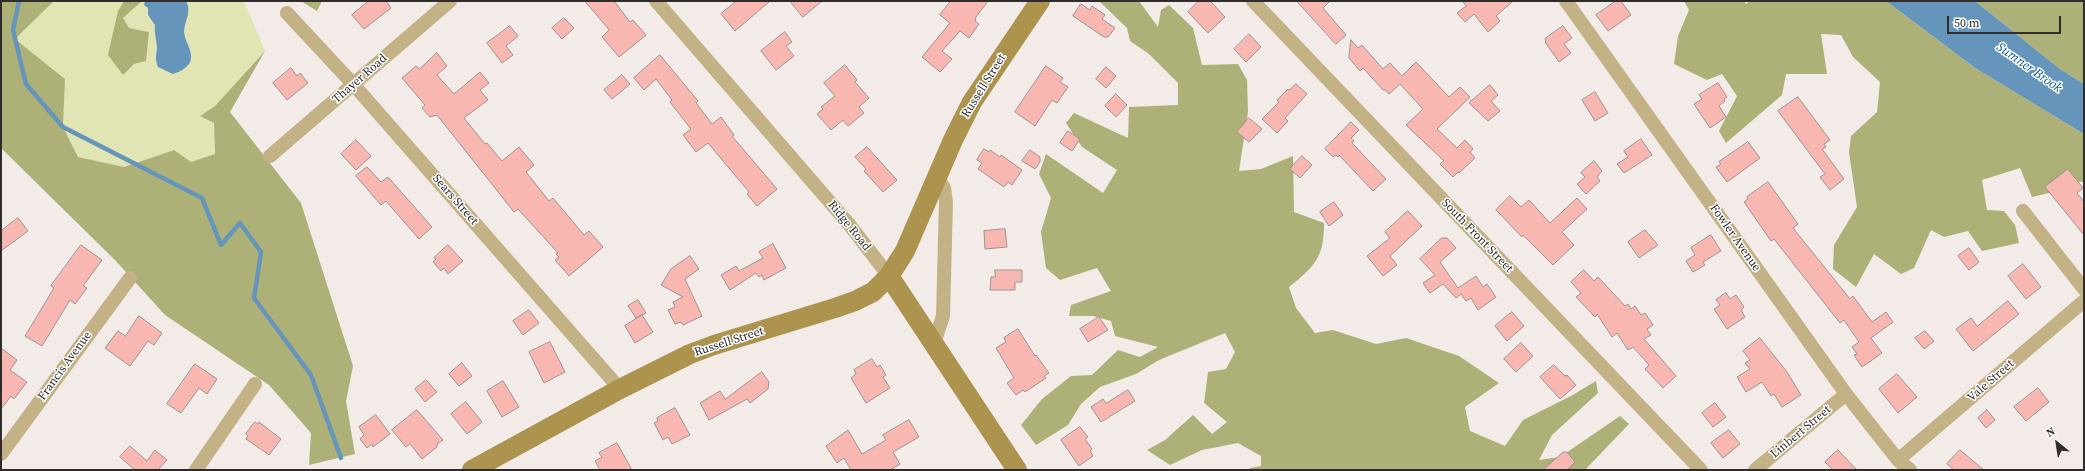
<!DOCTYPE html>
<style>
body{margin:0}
#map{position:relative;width:2085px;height:471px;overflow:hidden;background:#f2ebe8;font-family:"Source Serif 4",serif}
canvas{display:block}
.frame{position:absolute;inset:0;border:2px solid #2f2c2b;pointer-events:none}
.north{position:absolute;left:2037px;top:423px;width:40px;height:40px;-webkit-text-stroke:3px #fff;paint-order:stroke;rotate:330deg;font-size:11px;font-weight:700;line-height:16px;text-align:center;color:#2f2c2b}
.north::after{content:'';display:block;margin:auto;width:14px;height:18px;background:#2f2c2b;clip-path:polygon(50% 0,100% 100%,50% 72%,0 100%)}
.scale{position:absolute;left:1947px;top:16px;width:114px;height:18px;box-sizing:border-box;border:2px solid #2f2c2b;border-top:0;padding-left:5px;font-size:12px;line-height:14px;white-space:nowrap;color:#2f2c2b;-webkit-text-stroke:3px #fff;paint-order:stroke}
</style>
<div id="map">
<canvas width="2085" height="471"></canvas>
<div class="frame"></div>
<div class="north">N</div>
<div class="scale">50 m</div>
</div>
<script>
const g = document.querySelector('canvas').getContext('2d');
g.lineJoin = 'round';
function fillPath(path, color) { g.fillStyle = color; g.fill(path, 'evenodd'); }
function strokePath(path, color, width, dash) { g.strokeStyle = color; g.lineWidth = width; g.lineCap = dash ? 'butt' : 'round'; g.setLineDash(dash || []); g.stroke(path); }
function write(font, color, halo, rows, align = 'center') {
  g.font = font + ' "Source Serif 4",serif'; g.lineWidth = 3; g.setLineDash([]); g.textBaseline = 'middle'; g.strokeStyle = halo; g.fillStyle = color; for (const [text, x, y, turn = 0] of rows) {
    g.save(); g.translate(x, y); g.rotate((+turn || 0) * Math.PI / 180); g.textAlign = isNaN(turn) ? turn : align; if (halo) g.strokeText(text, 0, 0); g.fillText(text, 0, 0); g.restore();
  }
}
fillPath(new Path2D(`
 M54 1H124L118 11 123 74 134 64 146 61 149 32 129 28 123 18 142 1H244L265 51 215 106 201 115 214 123 215 154 191 162 174 150 124 167 78 157 63 127 65 79 15 39Z`), '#e1e4b3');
fillPath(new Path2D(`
 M1 1H54L15 39 65 79 63 127 78 157 124 167 174 150 191 162 215 154 214 123 200 116 215 106 265 51 230 112 301 203 353 366 346 401 355 454 309 465 311 433 269 385 165 315 116 261 3 150 1 147Z
 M124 1H142L123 18 129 28 149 32 146 61 134 64 123 75 108 55 118 11Z
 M301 1H322L317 11Z
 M1099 1H1139L1158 27 1161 10 1169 5 1193 28 1202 65 1238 64 1247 80 1248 112 1239 171 1261 169 1293 156 1294 212 1324 223C1324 258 1315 266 1289 287L1296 308 1315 333 1333 330 1376 344 1406 338 1459 356 1499 383 1465 407 1470 431 1505 446 1523 420 1571 396 1596 381 1598 393 1552 435 1539 460 1560 457 1620 416 1629 424 1585 470H1248L1250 468 1261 466V456L1238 443 1202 450 1170 465 1147 450 1165 440 1193 415 1212 434 1227 422 1204 403 1208 372 1226 369 1235 352 1225 333 1159 360 1136 374 1100 387 1081 404 1068 425 1036 445 1021 425 1042 399 1071 376 1092 375 1118 350 1140 357 1158 347 1115 336 1111 321 1093 316H1069L1071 305 1111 291 1097 268 1060 280 1046 268 1041 232 1051 198 1039 174 1046 154 1103 193 1117 170 1082 147 1066 123 1074 113 1128 138 1129 107 1178 105V83L1149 54 1130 41 1127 28Z
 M1684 1H1744L1746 4 1750 1H1886L1975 68 2084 134V182L2061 181 2053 192 2032 197 2020 168 1982 180 1987 210 2004 211 2015 225 2019 243 1982 251 1968 231 1944 237 1931 230 1914 268 1901 274 1874 254 1856 287 1833 269 1834 245 1857 207 1849 152 1851 136 1877 112 1880 82 1853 57 1841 35 1821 34 1827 74H1786L1782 95 1726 143 1719 131 1737 96 1722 74 1707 80 1674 64 1678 36 1689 10Z
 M1975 1H2084V84L2060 69Z`), '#aeb177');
fillPath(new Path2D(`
 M145 1H186C192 11 185 20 184 31 184 40 192 49 191 58 191 66 180 72 173 74L158 67C155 59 156 56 157 48 157 41 154 34 155 25L148 15V8L144 5Z
 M1886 1H1975L2060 69 2084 84V134L1975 68Z`), '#6595bb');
strokePath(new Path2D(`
 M19 1 13 30 26 84 63 127 202 198 221 245 240 223 261 252 254 298 311 375 341 458`), '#6595bb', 4.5);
const building = new Path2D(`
 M369 1H386L391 8 364 29 352 15Z
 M585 1H614L630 22 633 20 646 35 619 57 602 37 609 30Z
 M737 1H770L735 31 721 14Z
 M790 1H822L803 17Z
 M951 1H988L976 17 975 21 979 24 969 38 960 31 942 51 952 59 940 72 922 57 950 23 940 15Z
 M1199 1H1210L1225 17 1208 33 1188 12Z
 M1297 1H1330L1323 8 1346 35 1336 44Z
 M1462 1H1513L1496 16 1500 21 1488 32 1474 14 1465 22 1457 13 1466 6Z
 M1616 1H1621L1631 15 1608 31 1596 15Z
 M1081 4 1090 10 1092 6 1105 15 1102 19 1115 28 1108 37H1104L1073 16Z
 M564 18 574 28 562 39 552 28Z
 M510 26 518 36 506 46 513 55 502 63 487 43Z
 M1563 26 1572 38 1564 44 1571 53 1559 62 1545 42 1546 41 1545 39Z
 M785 32 792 42 786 46 794 56 776 70 761 51Z
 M1249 34 1261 47 1246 62 1234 49Z
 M1351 40 1358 48 1362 45 1383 69 1390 63 1402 76 1416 62 1449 97 1460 87 1470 97 1437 129 1457 148 1465 140 1473 149 1470 152 1475 158 1459 173 1458 172 1453 177 1440 164 1444 161 1406 125 1423 109 1400 84 1389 94 1386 90H1383L1363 68 1360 71 1349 58Z
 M437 53 447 66 437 75 454 94 480 72 489 83 480 90 488 100 464 118 485 144 487 143 502 161 519 147 534 165 526 172 549 201 553 198 584 235 589 231 603 247 569 276 555 260 559 257 556 254 558 253 518 209 514 212 437 115 430 117 422 108 425 105 402 78 416 66 419 69Z
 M660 55 698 101 696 103 712 124 721 117 734 135 732 136 777 189 757 206 747 194 749 192 708 143 696 152 683 135 691 129 670 102 672 100 656 79 644 90 634 78Z
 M845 65 857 80 855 82 869 98 859 107 864 113 848 126 843 120 831 130 817 114 823 109 821 107 835 96 824 83Z
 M1046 66 1063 78 1060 82 1068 87 1057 103 1052 100 1035 126 1015 112Z
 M1106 67 1116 76 1106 88 1096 79Z
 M291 68 297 76 300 73 308 83 287 100 273 83Z
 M622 75 630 84 612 99 604 90Z
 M1718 83 1727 97 1724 99 1725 101 1719 106 1726 117 1710 128 1694 104 1702 99 1699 95Z
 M1296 84 1307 94 1285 118 1288 121 1277 133 1262 119 1279 102 1277 100 1288 89 1289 90Z
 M1490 85 1498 95 1491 101 1500 111 1488 121 1469 103Z
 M1595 92 1608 113 1595 121 1582 100Z
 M1116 94 1127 105 1116 117 1105 106Z
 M1798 97 1830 140 1824 144 1826 147 1822 149 1844 179 1830 190 1820 177 1825 174 1778 111Z
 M1249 118 1262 129 1249 142 1237 132Z
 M1351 122 1359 130 1351 138 1354 141 1352 143 1386 179 1373 191 1339 155 1338 157 1336 155 1333 157 1325 149Z
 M1068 131 1080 139 1072 151 1060 143Z
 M1641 139 1652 155 1624 173 1617 164 1628 157 1624 151Z
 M356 140 371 156 356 170 341 154Z
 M1748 142 1760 158 1727 182 1716 167 1721 164 1719 162Z
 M867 147 897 180 883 192 864 171 866 169 855 157Z
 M984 149 989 152 990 150 1000 157 1001 155 1022 170 1012 185 1008 182 1004 187 978 169 982 163 977 160Z
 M1030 150 1040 157V162L1035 169 1022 161Z
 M1302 156 1312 165 1300 178 1290 169Z
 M1594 161 1602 171 1597 177 1600 181 1586 194 1577 184 1585 177 1581 173Z
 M367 167 381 182 388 177 432 227 419 239 386 201 381 205 356 176Z
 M2068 169 2083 188 2077 193 2084 202V235L2045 187Z
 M1768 182 1798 224 1793 228 1850 299 1853 296 1872 322 1886 312 1893 322 1871 338 1882 353 1862 367 1854 355 1857 354 1852 347 1859 342 1844 320 1840 323 1774 239 1771 241 1744 202 1748 199 1747 197Z
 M1510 196 1521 207 1529 200 1550 223 1577 198 1587 209 1562 232 1574 245 1553 265 1523 235 1522 237 1496 210Z
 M1334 202 1343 215 1329 226 1320 212Z
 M1408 211 1422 226 1390 256 1397 265 1383 276 1367 256 1390 238 1385 232Z
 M18 218 28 231 1 251V231Z
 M1005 229 1007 247 985 249 984 231Z
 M1645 230 1658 245 1639 258 1628 242Z
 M1711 235 1721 251 1703 262 1705 265 1693 272 1686 261 1695 255 1691 248Z
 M1442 238H1447L1456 248 1440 262 1458 288 1476 276 1483 287 1487 284 1496 297 1478 310 1471 298 1466 301 1461 294 1456 298 1443 284 1430 293 1423 283 1435 275 1420 259Z
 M773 244 786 268 764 280 762 275 759 277 756 273 730 290 721 275 736 266 739 271 763 258 759 252Z
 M81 245 102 260 83 286 87 288 75 304 70 300 42 346 25 336 54 288 51 286Z
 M448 245 463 261 448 274 444 268 441 271 433 262 436 259 434 258Z
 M1969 248 1979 262 1969 270 1958 256Z
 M690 256 699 269 685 279 702 316 683 325 681 322 675 324 668 310 675 307 673 302 683 297 661 285 671 269Z
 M2023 264 2041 287 2026 299 2008 276Z
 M995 270H1022V282H1015V290H990L991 277H995Z
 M1584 270 1594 281 1598 277 1625 306 1628 304 1631 309 1635 306 1641 315 1645 313 1653 325 1647 329 1651 335 1644 339 1676 376 1663 388 1645 369 1649 365 1633 347 1628 350 1617 333 1612 337 1597 314 1595 317 1576 297 1581 293 1571 282Z
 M1726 293 1730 299 1736 295 1744 307 1741 310 1745 317 1727 329 1714 309 1720 305 1716 300Z
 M638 300 646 313 636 318 628 306Z
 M2008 301 2019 314 1973 351 1956 329 1971 318 1977 326Z
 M529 310 539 323 523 335 513 321Z
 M1512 312 1524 326 1507 341 1495 326Z
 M642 315 653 332 635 343 625 326Z
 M139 316 162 333 154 345 148 341 130 366 105 348 118 331 125 336Z
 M1099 317 1108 330 1088 342 1080 329Z
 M1018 329 1035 356 1036 355 1049 373 1044 376 1046 378 1025 392 1023 390 1016 395 1007 383 1014 378 996 348 1006 342 1004 338Z
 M1925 331 1934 341 1924 349 1915 338Z
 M1760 338 1787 372 1801 395 1782 407 1774 394 1771 396 1762 382 1746 392 1737 377 1750 369 1745 363 1750 360 1743 351Z
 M550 342 565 372 544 383 529 352Z
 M1521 343 1533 356 1516 372 1504 359Z
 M1 348 17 360 10 370 27 382 14 399 11 396 1 409Z
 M872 359 877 367 880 365 886 375 883 377 890 388 866 403 851 378 856 374 854 370Z
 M462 363 472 376 459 386 449 374Z
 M195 364 217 379 207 394 199 388 181 413 167 404Z
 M1554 365 1565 376 1567 375 1576 385 1560 399 1540 377Z
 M762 372 769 382 768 389 750 403 747 399 709 420 700 403 720 391 725 399Z
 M1897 374 1917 397 1898 413 1879 389Z
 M426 380 437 392 425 402 415 389Z
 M503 381 519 407 502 417 487 391Z
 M2038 388 2049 402 2026 421 2014 407Z
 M1128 390 1135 401 1101 422 1091 407 1103 399 1106 403Z
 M466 402 482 422 467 434 451 414Z
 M1715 403 1726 417 1713 427 1702 413Z
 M675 408 690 435 672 444 668 437 663 440 654 423 658 421 657 418Z
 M417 410 443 440 437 444V447L422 459 410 444 406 447 392 430Z
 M1987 410 1995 420 1986 428 1978 418Z
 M376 415 390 434 373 447 372 444 367 448 360 439 364 435 359 427Z
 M909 420 919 437 893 452 900 464 890 470H851L844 458 837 463 826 446 848 430 862 454 886 440 883 435Z
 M255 422 258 424 259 422 281 439 269 455 246 439 248 436 246 434Z
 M1080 427 1088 437 1085 439 1092 449 1090 451 1093 456 1079 466 1061 440Z
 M1729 430 1740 444 1723 458 1711 443Z
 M617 443 632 470H600L595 461 602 457 599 453Z
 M130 446 147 461 155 450 167 460 158 470H135L120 457Z
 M1838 450 1857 470H1833L1825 462Z
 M1960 450 1984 470H1954L1947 464Z
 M1567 452 1575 462 1567 470H1543L1562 453Z`);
fillPath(building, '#f9b7b1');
strokePath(building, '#9c9493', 1);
strokePath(new Path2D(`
 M656 1 848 223 889 276
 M1253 1 1701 470
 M1566 1 1846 394 1898 460 1910 470
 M287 13 353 84 620 389
 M270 156 450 1
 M2023 211 2084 289
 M934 343 943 316 946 202 944 188 937 176
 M1 454 130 278
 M1898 460 2084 301
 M196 470 255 384
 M1755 470 1846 394`), '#c2b286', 14);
strokePath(new Path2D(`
 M889 276 1017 470
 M472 470 620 389 690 354 714 345 835 308 855 301 873 292 889 276 905 251 953 140 972 102 1040 1`), '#ac944f', 20);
write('12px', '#2f2c2b', '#fff', [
 ["Thayer Road",360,79,-41],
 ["Russell Street",984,86,-58],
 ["Sears Street",455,200,49],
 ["Ridge Road",849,226,51],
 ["South Front Street",1477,236,46],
 ["Fowler Avenue",1735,238,55],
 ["Russell Street",729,342,-18],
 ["Francis Avenue",65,366,-54],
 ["Vale Street",1991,381,-41],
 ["Linbert Street",1801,432,-40]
]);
write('italic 13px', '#005788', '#fff', [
 ["Sumner Brook",2029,68,35]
]);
</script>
